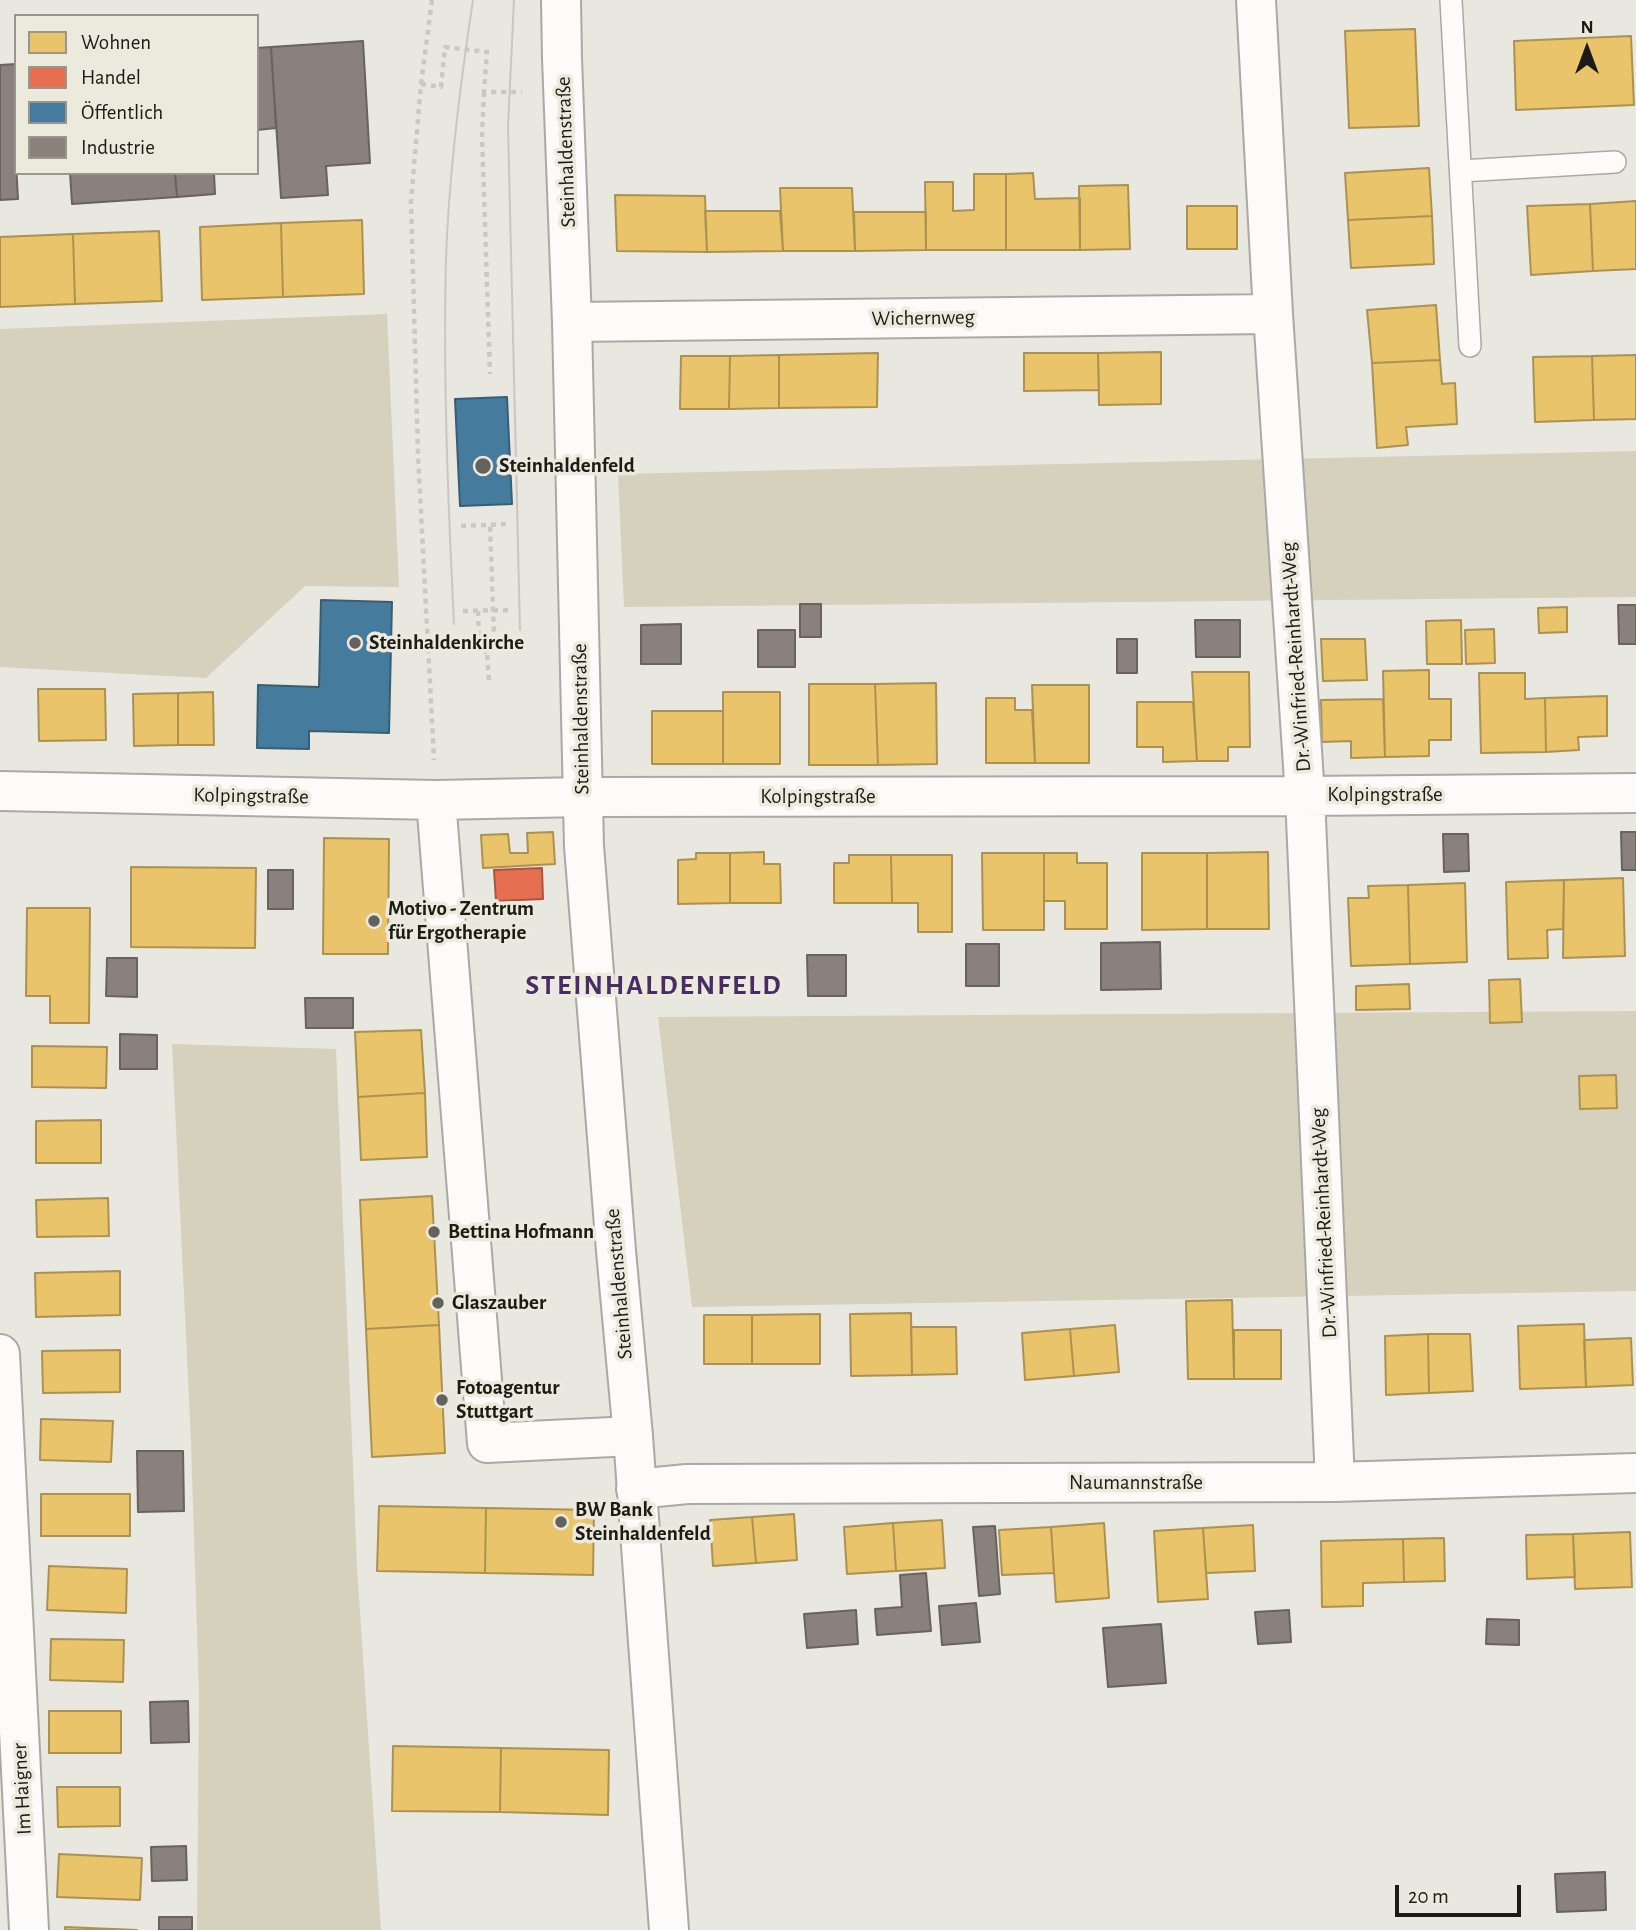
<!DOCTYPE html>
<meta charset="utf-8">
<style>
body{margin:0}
#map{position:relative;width:1636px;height:1930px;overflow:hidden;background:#e8e7e0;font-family:"Alegreya Sans",sans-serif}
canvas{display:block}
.legend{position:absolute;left:14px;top:14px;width:245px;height:161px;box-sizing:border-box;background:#ece9dd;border:2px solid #99978d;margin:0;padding:9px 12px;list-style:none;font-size:21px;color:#1c1b16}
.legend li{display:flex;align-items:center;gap:14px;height:35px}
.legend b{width:35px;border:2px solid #99978d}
.north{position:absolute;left:1552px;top:14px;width:70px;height:70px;-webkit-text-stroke:5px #ece9dd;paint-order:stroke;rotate:0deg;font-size:19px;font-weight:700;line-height:28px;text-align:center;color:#1c1b16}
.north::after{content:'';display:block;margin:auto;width:24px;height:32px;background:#1c1b16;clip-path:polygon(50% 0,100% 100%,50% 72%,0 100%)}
.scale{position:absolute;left:1395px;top:1885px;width:126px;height:32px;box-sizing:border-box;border:4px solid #1c1b16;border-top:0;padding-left:9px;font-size:21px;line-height:24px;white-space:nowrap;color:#1c1b16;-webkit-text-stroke:5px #ece9dd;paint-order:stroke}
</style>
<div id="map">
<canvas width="1636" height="1930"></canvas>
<ul class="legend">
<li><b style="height:19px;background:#e9c46a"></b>Wohnen</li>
<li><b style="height:19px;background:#e76f51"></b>Handel</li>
<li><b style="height:19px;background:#457b9d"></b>Öffentlich</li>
<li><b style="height:19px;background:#8a817c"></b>Industrie</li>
</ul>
<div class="north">N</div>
<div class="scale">20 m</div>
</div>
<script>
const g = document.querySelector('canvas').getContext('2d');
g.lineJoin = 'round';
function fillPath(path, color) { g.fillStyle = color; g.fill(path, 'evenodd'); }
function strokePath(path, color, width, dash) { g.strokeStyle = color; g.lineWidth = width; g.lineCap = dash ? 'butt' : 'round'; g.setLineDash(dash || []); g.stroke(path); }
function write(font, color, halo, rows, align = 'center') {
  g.font = font + ' "Alegreya Sans",sans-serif'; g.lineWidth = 7; g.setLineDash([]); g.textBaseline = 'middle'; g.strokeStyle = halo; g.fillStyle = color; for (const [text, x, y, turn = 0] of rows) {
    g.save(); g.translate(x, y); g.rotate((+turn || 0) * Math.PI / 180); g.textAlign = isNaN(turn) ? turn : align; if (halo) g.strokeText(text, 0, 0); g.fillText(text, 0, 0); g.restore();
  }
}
fillPath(new Path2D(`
 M387 314 399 587 305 586 206 678 0 667V329Z
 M1636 451V597L624 607 618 474Z
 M1636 1011V1291L692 1307 658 1017Z
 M172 1044 336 1049 357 1566 381 1930H197L199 1695 191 1441Z`), '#d6d1bd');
const homes = new Path2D(`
 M1415 29 1419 126 1349 128 1345 31Z
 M1631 36 1634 105 1516 110 1514 41Z
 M1429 168 1432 216 1348 220 1345 173Z
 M1033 173 1035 199 1080 198V250H1006V174Z
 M974 174H1006V250H926L925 182H953V211L974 210Z
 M1128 185 1130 249 1080 250 1079 186Z
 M780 188H852L855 251H783Z
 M615 195 705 196 707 252 617 251Z
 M1636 201V269L1593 271 1590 204Z
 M1590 204 1593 271 1531 275 1527 206Z
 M1187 206H1237V249H1187Z
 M705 211H780L783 251 707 252Z
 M854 212H926V250L855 251Z
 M1432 216 1434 264 1351 268 1348 220Z
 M362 220 364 294 283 297 281 223Z
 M281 223 283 297 202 300 200 227Z
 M159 231 162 301 75 304 73 234Z
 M73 234 75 304 0 307V237Z
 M1436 305 1440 360 1372 363 1367 310Z
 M1161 352V404L1099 405 1098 353Z
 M878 353 877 407 779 408V355Z
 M1024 353H1098L1099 390 1024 391Z
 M779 355V408L729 409 730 356Z
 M1636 355V419L1594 420 1592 356Z
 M681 356H730L729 409H680Z
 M1592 356 1594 420 1535 422 1533 357Z
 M1440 360 1442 384 1455 383 1457 424 1406 427 1408 445 1377 448 1372 363Z
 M1567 607V632L1539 633 1538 608Z
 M1461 620 1462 664H1427L1426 621Z
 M1494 629 1495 663 1466 664 1465 630Z
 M1321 639H1365L1367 680 1323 681Z
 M1429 670V699H1451V740H1429V756L1385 757 1383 671Z
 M1192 672H1249L1250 747H1228V761H1197Z
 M1479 673H1525V699L1545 698 1546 752 1481 753Z
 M936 683 937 764 878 765 875 684Z
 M809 684H875L878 765H809Z
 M1032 685H1089V763H1035Z
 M38 689H105L106 740 39 741Z
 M213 692 214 745H178V693Z
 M723 692H780V764H723Z
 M178 693V745L134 746 133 694Z
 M1607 696V736L1578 737 1579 750 1546 752 1545 698Z
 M986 698H1015V710H1032L1035 763H986Z
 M1383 699 1385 757 1351 758V741L1322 742 1321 700Z
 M1137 702H1193L1197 761 1163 762V747H1137Z
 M652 711H723V764H652Z
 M553 832 555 864 483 868 481 835 508 834 510 853H528L527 833Z
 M324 838 389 839 388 954H323Z
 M764 852V864H780L781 903H730V853Z
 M1268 852 1269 929H1207V853Z
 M696 853H730V903L678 904V860L696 859Z
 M982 853H1044V930H983Z
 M1044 853H1077V863H1107V929H1065V901H1044Z
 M1142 853H1207V929L1142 930Z
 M849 855H891L892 903H834V863H849Z
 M891 855H952V932H918V903H892Z
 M131 867 256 868 255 948 131 947Z
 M1623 878 1625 956 1563 958 1564 880Z
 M1564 880 1563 929 1547 930 1548 958 1508 959 1506 882Z
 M1465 883 1467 962 1410 964 1408 885Z
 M1408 885 1410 964 1351 966 1348 898H1369L1368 886Z
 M27 908H90L89 1023H50V996H26Z
 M1520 979 1522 1022 1490 1023 1489 980Z
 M1409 984 1410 1009 1356 1010V986Z
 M421 1030 425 1093 358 1097 355 1032Z
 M32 1046 107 1047 106 1088 32 1087Z
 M1616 1075 1617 1108 1580 1109 1579 1076Z
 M425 1093 427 1157 361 1160 358 1097Z
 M101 1120V1163H36V1121Z
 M432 1196 439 1325 366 1329 360 1200Z
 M108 1198 109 1236 37 1237 36 1200Z
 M120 1271V1315L36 1317 35 1273Z
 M1232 1300 1234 1379H1188L1186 1301Z
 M911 1313 912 1375 851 1376 850 1314Z
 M820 1314V1364H752V1315Z
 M704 1315H752V1364H704Z
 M1584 1324 1586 1387 1520 1389 1518 1326Z
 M439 1325 445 1453 372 1457 366 1329Z
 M1115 1325 1119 1372 1074 1376 1070 1329Z
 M911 1327H956L957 1374 912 1375Z
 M1070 1329 1074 1376 1025 1380 1022 1333Z
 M1234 1330H1281V1379H1234Z
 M1428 1334 1429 1393 1386 1395 1385 1336Z
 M1428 1334H1470L1473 1391 1429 1393Z
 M1631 1338 1633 1385 1586 1387 1584 1340Z
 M120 1350V1392L43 1393 42 1351Z
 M41 1419 113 1421 111 1462 40 1460Z
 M41 1494H130V1536H41Z
 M379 1506 486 1508 485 1573 377 1571Z
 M486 1508 594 1510 593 1575 485 1573Z
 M794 1514 797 1560 756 1563 752 1517Z
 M752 1517 756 1563 713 1566 710 1520Z
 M942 1520 945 1568 896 1571 893 1523Z
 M893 1523 896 1571 847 1574 844 1527Z
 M1104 1523 1109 1598 1056 1602 1051 1527Z
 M1253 1525 1255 1571 1206 1573 1203 1528Z
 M1051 1527 1054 1573 1002 1575 999 1530Z
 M1203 1528 1208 1599 1158 1602 1154 1531Z
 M1630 1532 1632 1587 1575 1589 1573 1534Z
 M1573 1534 1575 1577 1527 1579 1526 1535Z
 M1444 1538 1445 1581 1404 1582 1403 1539Z
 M1403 1539 1404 1582 1363 1583V1606L1322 1607 1321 1541Z
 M49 1566 127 1569 126 1613 47 1610Z
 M51 1639 124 1640 123 1682 50 1680Z
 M49 1711H121V1753H49Z
 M393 1746 501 1748 500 1812 392 1811Z
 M501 1748 609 1750 608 1815 500 1812Z
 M57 1787H120V1826L58 1827Z
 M59 1854 142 1858 140 1900 57 1897Z
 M65 1927 137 1930H65Z`);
fillPath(homes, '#e9c46a');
strokePath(homes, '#ac9151', 2);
const shops = new Path2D(`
 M542 868 543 899 496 901 494 870Z`);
fillPath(shops, '#e76f51');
strokePath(shops, '#aa563f', 2);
const public = new Path2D(`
 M507 397 512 504 460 506 455 399Z
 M321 600 392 602 389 733 309 731V749L257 748 258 685 319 687Z`);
fillPath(public, '#457b9d');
strokePath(public, '#395e74', 2);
const industry = new Path2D(`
 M363 41 370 163 326 166 328 195 281 198 271 47Z
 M271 47 276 128 257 130V48Z
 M16 64 15 146 18 199 0 200V65Z
 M70 173H175L177 197 72 204Z
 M175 173H214L215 194 177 197Z
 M800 604H821V637H800Z
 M1618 605H1636V644H1619Z
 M1195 620H1240V657H1196Z
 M681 624V664H641V625Z
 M758 630H795V667H758Z
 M1117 639H1137V673H1117Z
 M1621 832H1636V870H1622Z
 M1443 834H1468L1469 871 1444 872Z
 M268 870H293V909H268Z
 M1160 942 1161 989 1101 990V943Z
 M966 944H999V986H966Z
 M807 955H846V996H808Z
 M107 958H137V997L106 996Z
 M305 998H353V1028H306Z
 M120 1034 157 1035V1069H120Z
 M137 1451H183L184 1511 138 1512Z
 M995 1526 1000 1594 979 1596 973 1527Z
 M926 1573 931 1631 877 1635 875 1609 902 1607 900 1575Z
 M976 1603 980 1642 942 1645 939 1606Z
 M856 1610 858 1644 807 1648 804 1614Z
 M1289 1610 1291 1642 1258 1644 1255 1612Z
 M1487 1619 1519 1620V1645L1486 1644Z
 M1161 1624 1166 1683 1108 1687 1103 1628Z
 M188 1701 189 1742 151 1743 150 1702Z
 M186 1846 187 1880 152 1881 151 1847Z
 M1605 1872 1606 1910 1557 1912 1555 1874Z
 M159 1917H192V1930H159Z`);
fillPath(industry, '#8a817c');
strokePath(industry, '#69625d', 2);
const service = new Path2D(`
 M1451 0 1470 346
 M1461 171 1615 162`);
const minor = new Path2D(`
 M1256 0 1273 314 1305 796 1335 1482
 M572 322 1273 314
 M0 791 436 800 583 797 1305 796 1636 793
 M436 800 487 1443 633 1436
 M0 1354 29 1930
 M636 1489 687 1484 1335 1482 1636 1473`);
const tertiary = new Path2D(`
 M561 0 562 58 572 322 584 846 616 1251 633 1436 669 1930`);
strokePath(service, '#aaa9a4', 24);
strokePath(minor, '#aaa9a4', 42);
strokePath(tertiary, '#aaa9a4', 42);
strokePath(new Path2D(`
 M432 0 421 84 411 201 418 455 434 760
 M421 84 441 87 445 47 487 52 484 92H522
 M484 92 482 135 490 374
 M461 526 509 524
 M463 611 512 610
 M478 611 479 643 487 653
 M489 680 487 653 494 638 490 524`), '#c8c8c5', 4.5, [5, 5]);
strokePath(service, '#fcfbfa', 21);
strokePath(minor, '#fcfbfa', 38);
strokePath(tertiary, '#fcfbfa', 38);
strokePath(new Path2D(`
 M514 0 508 126 520 630
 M454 624C448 502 443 380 446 258 449 172 460 85 473 0`), '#c8c7c5', 2);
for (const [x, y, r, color] of [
 [483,466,9,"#63625d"],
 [355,643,7,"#63625d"],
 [374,921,7,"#63625d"],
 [434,1232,7,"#63625d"],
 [438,1303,7,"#63625d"],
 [442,1400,7,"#63625d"],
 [561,1522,7,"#63625d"]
]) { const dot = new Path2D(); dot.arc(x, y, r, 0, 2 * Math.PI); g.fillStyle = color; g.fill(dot); strokePath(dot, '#ece9dd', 2.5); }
write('21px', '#1c1b16', '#ece9dd', [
 ["Steinhaldenstraße",566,152,-92],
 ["Wichernweg",923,318,-1],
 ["Dr.-Winfried-Reinhardt-Weg",1296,657,-94],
 ["Steinhaldenstraße",581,719,-91],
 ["Kolpingstraße",1385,795],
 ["Kolpingstraße",251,796,1],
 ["Kolpingstraße",818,797],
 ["Dr.-Winfried-Reinhardt-Weg",1324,1223,-93],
 ["Steinhaldenstraße",619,1284,-95],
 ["Naumannstraße",1136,1483],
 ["Im Haigner",22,1789,-93]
]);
write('bold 21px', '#1c1b16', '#ece9dd', [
 ["Steinhaldenfeld",499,466],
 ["Steinhaldenkirche",369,643],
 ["Motivo - Zentrum",388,909],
 ["für Ergotherapie",388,933],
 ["Bettina Hofmann",448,1232],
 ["Glaszauber",452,1303],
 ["Fotoagentur",456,1388],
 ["Stuttgart",456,1412],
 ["BW Bank",575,1510],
 ["Steinhaldenfeld",575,1534]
], 'left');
g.letterSpacing = '2px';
write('bold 28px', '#472c66', '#ece9dd', [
 ["STEINHALDENFELD",654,986]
]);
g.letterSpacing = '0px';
</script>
